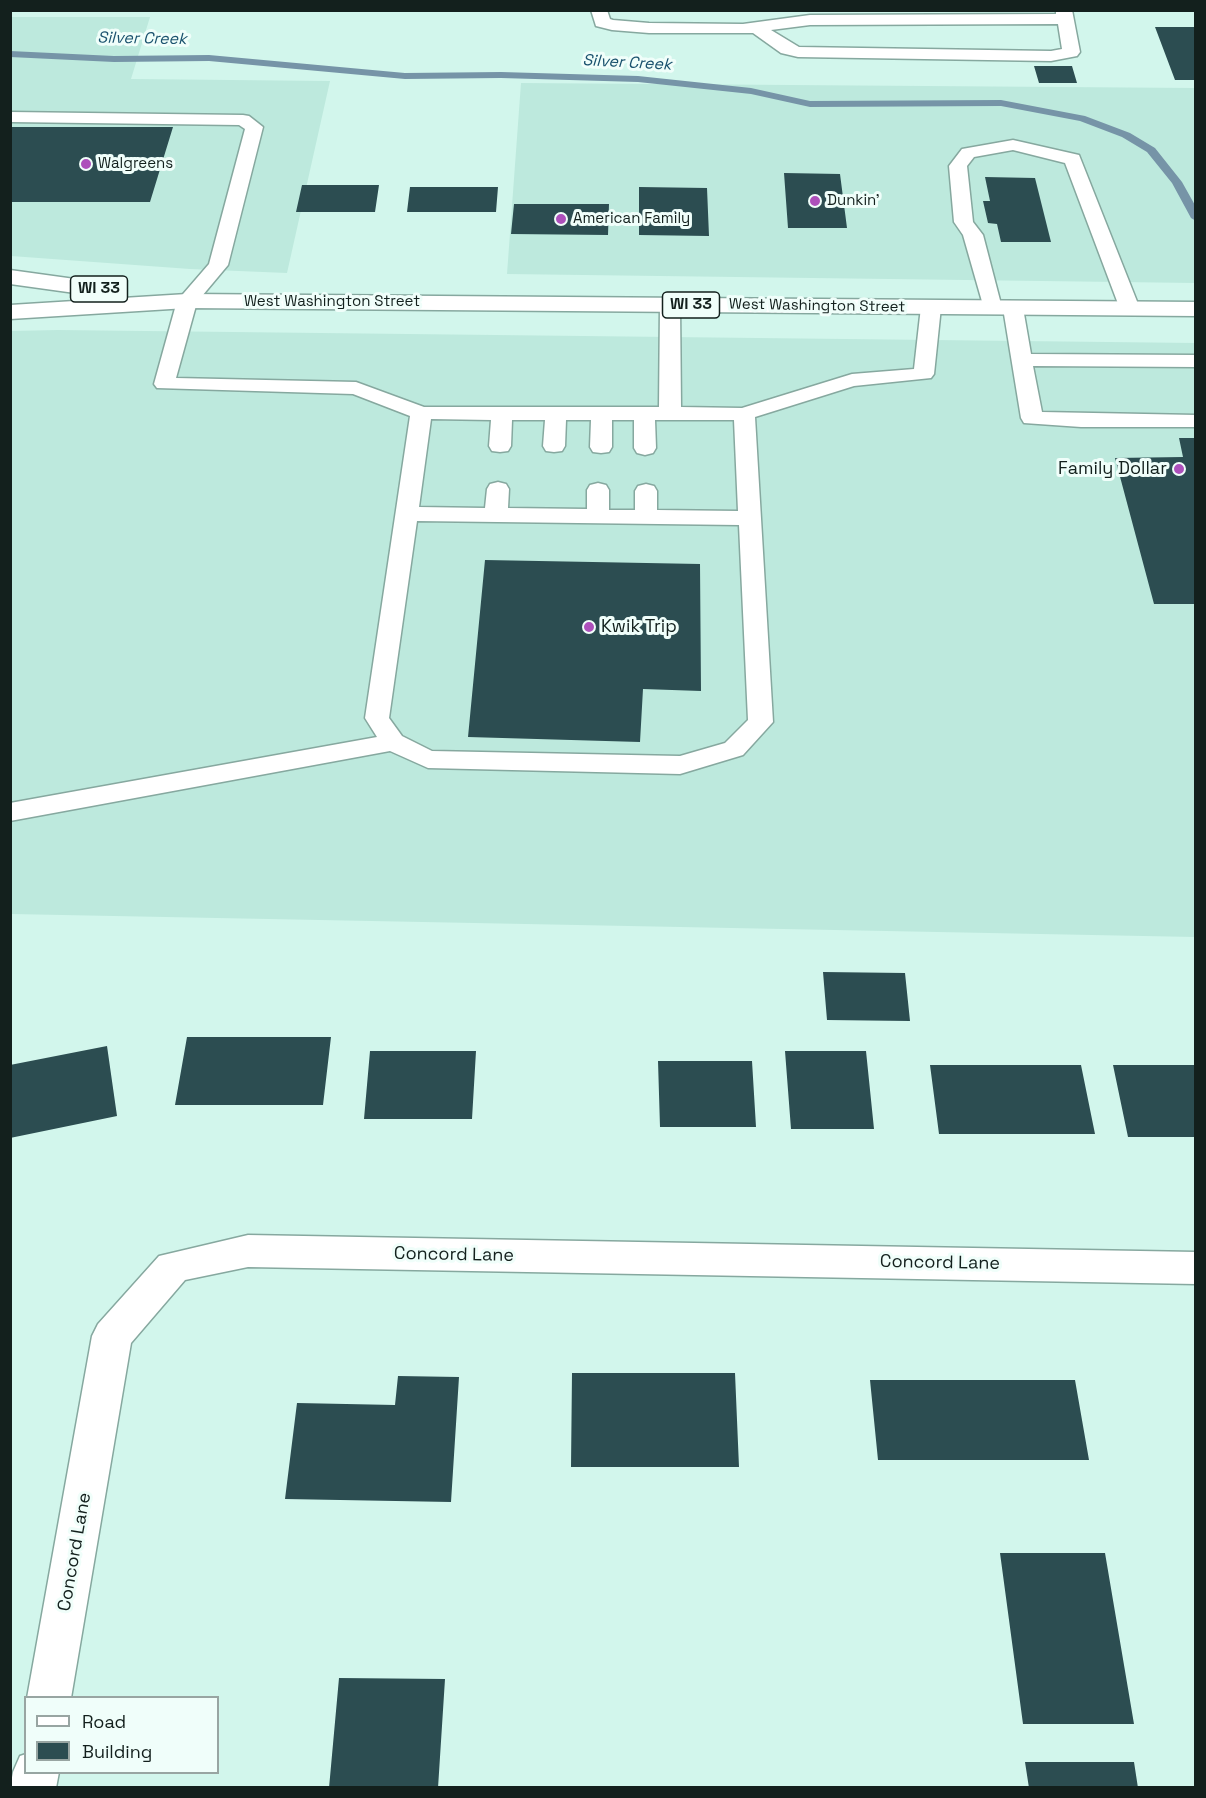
<!DOCTYPE html>
<style>
body{margin:0}
#map{position:relative;width:1206px;height:1798px;overflow:hidden;background:#d2f6ec;font-family:"Space Grotesk",sans-serif}
canvas{display:block}
.frame{position:absolute;inset:0;border:12px solid #13201d;pointer-events:none}
.legend{position:absolute;left:24px;top:1696px;width:195px;height:78px;box-sizing:border-box;background:#f0fefa;border:2px solid #98a5a2;margin:0;padding:8px 10px;list-style:none;font-size:18px;color:#13201d}
.legend li{display:flex;align-items:center;gap:12px;height:30px}
.legend b{width:30px;border:2px solid #98a5a2}
</style>
<div id="map">
<canvas width="1206" height="1798"></canvas>
<div class="frame"></div>
<ul class="legend">
<li><b style="height:8px;background:#fff"></b>Road</li>
<li><b style="height:16px;background:#2c4d51"></b>Building</li>
</ul>
</div>
<script>
const g = document.querySelector('canvas').getContext('2d');
g.lineJoin = 'round';
function fillPath(path, color) { g.fillStyle = color; g.fill(path, 'evenodd'); }
function strokePath(path, color, width, dash) { g.strokeStyle = color; g.lineWidth = width; g.lineCap = dash ? 'butt' : 'round'; g.setLineDash(dash || []); g.stroke(path); }
function write(font, color, halo, rows, align = 'center') {
  g.font = font + ' "Space Grotesk",sans-serif'; g.lineWidth = 6; g.setLineDash([]); g.textBaseline = 'middle'; g.strokeStyle = halo; g.fillStyle = color; for (const [text, x, y, turn = 0] of rows) {
    g.save(); g.translate(x, y); g.rotate((+turn || 0) * Math.PI / 180); g.textAlign = isNaN(turn) ? turn : align; if (halo) g.strokeText(text, 0, 0); g.fillText(text, 0, 0); g.restore();
  }
}
fillPath(new Path2D(`
 M11 17H150L131 79 330 81 287 273 190 269 11 256Z
 M521 83 1195 88V283L507 274Z
 M58 330 1195 343V937L11 914 10 331Z`), '#bde9dd');
fillPath(new Path2D(`
 M10 51 114 56 209 55 405 73 501 72 638 76 751 88 810 101 1001 100 1085 116 1130 133 1155 148 1182 182 1196 207V221L1191 218 1172 183 1147 152 1122 137 1080 121 1001 106 810 107 751 94 638 82 501 78 405 79 209 61 114 62 10 57Z`), '#7694a7');
fillPath(new Path2D(`
 M1155 27H1196V80H1175Z
 M1034 66H1072L1077 83H1039Z
 M10 127H173L150 202H10Z
 M784 173 840 174 847 228H788Z
 M985 177 1035 178 1051 242H1001L997 224 988 223 983 201H990Z
 M302 185H379L375 212H296Z
 M410 187H498L496 212H407Z
 M639 187 707 188 709 236 639 235Z
 M514 204H609L608 235 511 234Z
 M1179 438H1196V604H1154L1115 458 1183 457Z
 M485 560 700 564 701 691 643 689 640 742 468 737Z
 M823 972 905 973 910 1021 827 1020Z
 M187 1037H331L323 1105H175Z
 M107 1046 117 1116 10 1138V1065Z
 M370 1051H476L472 1119H364Z
 M785 1051H866L874 1129H791Z
 M658 1061H752L756 1127H660Z
 M930 1065H1081L1095 1134H939Z
 M1113 1065H1196V1137H1128Z
 M572 1373H735L739 1467H571Z
 M398 1376 459 1377 451 1502 285 1499 297 1403 395 1405Z
 M870 1380H1075L1089 1460H878Z
 M1000 1553H1105L1134 1724H1023Z
 M339 1678 445 1679 438 1788H329Z
 M1025 1762H1134L1138 1788H1029Z`), '#2c4d51');
const lane = new Path2D(`
 M591 10H607L610 19 613 20 649 23 743 24 810 15 1056 14V10H1072L1080 52 1077 56 1051 61 798 57 781 53 753 33H649L612 30 596 26ZM1058 24 1062 49 1051 51 799 47 771 30 810 25Z
 M10 112 243 115 249 116 263 127 228 265 197 302 176 378 356 382 424 407H659L660 305 663 301H677L680 305 681 407 742 408 852 374 914 369 921 307 924 303H938L941 307 934 374 931 378 854 386 755 417 773 722 743 755 680 774 428 768 390 751 10 821V803L377 737 365 718 410 416 353 394 157 388 154 384 177 301 209 264 245 129 239 125 10 122ZM431 419 491 420 489 446 492 451 500 452 508 451 511 446 512 420H545L543 446 546 451 554 452 562 451 565 446 566 420H591L590 447 593 452 601 453 609 452 612 447V420H634V448L637 453 645 455 653 453 656 448 655 420H734L738 511 657 510V491L654 486 646 484 638 486 635 491V510H609V490L606 485 598 483 590 485 587 490V509L508 508 509 489 506 484 498 482 490 484 487 489 485 508 419 507ZM417 521 739 525 748 720 725 743 680 756 432 751 402 736 389 718Z
 M1013 140 1079 155 1140 309 1137 313H1123L1120 309 1065 163 1013 150 974 157 967 166 973 222 983 235 1002 308 999 312H985L963 235 954 222 949 166 962 149Z
 M1013 302 1020 304 1023 308 1031 354 1196 355V367L1033 366 1042 412 1196 415V427H1081L1024 423 1021 418 1003 308 1006 304Z`);
const street = new Path2D(`
 M248 1235 1196 1252V1284L248 1267 185 1280 131 1343 71 1698H27L92 1336 98 1324 159 1256Z
 M26 1754V1772H59L56 1788H10L13 1772 20 1756Z`);
const primary = new Path2D(`
 M10 270 111 284 120 286 123 291 120 296 111 298 10 284Z
 M187 294 1196 302V316L187 308 10 319V305Z`);
strokePath(lane, '#86a89f', 3);
strokePath(street, '#86a89f', 3);
strokePath(primary, '#86a89f', 3);
fillPath(lane, '#fff');
fillPath(street, '#fff');
fillPath(primary, '#fff');
for (const [x, y, r, color] of [
 [86,164,6,"#ad50bb"],
 [815,201,6,"#ad50bb"],
 [561,219,6,"#ad50bb"],
 [1179,469,6,"#ad50bb"],
 [589,627,6,"#ad50bb"]
]) { const dot = new Path2D(); dot.arc(x, y, r, 0, 2 * Math.PI); g.fillStyle = color; g.fill(dot); strokePath(dot, '#f0fefa', 2); }
write('15px', '#13201d', '#f0fefa', [
 ["Walgreens",98,164],
 ["Dunkin'",827,201],
 ["American Family",573,219]
], 'left');
write('15px', '#13201d', '#f0fefa', [
 ["West Washington Street",332,302],
 ["West Washington Street",817,306,1]
]);
write('italic 16px', '#1a526e', '#f0fefa', [
 ["Silver Creek",142,39,1],
 ["Silver Creek",627,63,3]
]);
for (const [x, y, w] of [
 [99,289,57],
 [691,305,57]
]) { const box = new Path2D(); box.roundRect(x - w / 2, y - 13, w, 26, 4.5); g.fillStyle = '#f0fefa'; g.fill(box); strokePath(box, '#13201d', 1.5); }
write('bold 16px', '#13201d', null, [
 ["WI 33",99,289],
 ["WI 33",691,305]
]);
write('18px', '#13201d', '#f0fefa', [
 ["Family Dollar",1167,469],
 ["Kwik Trip",601,627,"left"]
], 'right');
write('18px', '#13201d', '#f0fefa', [
 ["Concord Lane",454,1255,1],
 ["Concord Lane",940,1263,1],
 ["Concord Lane",75,1552,-80]
]);
</script>
